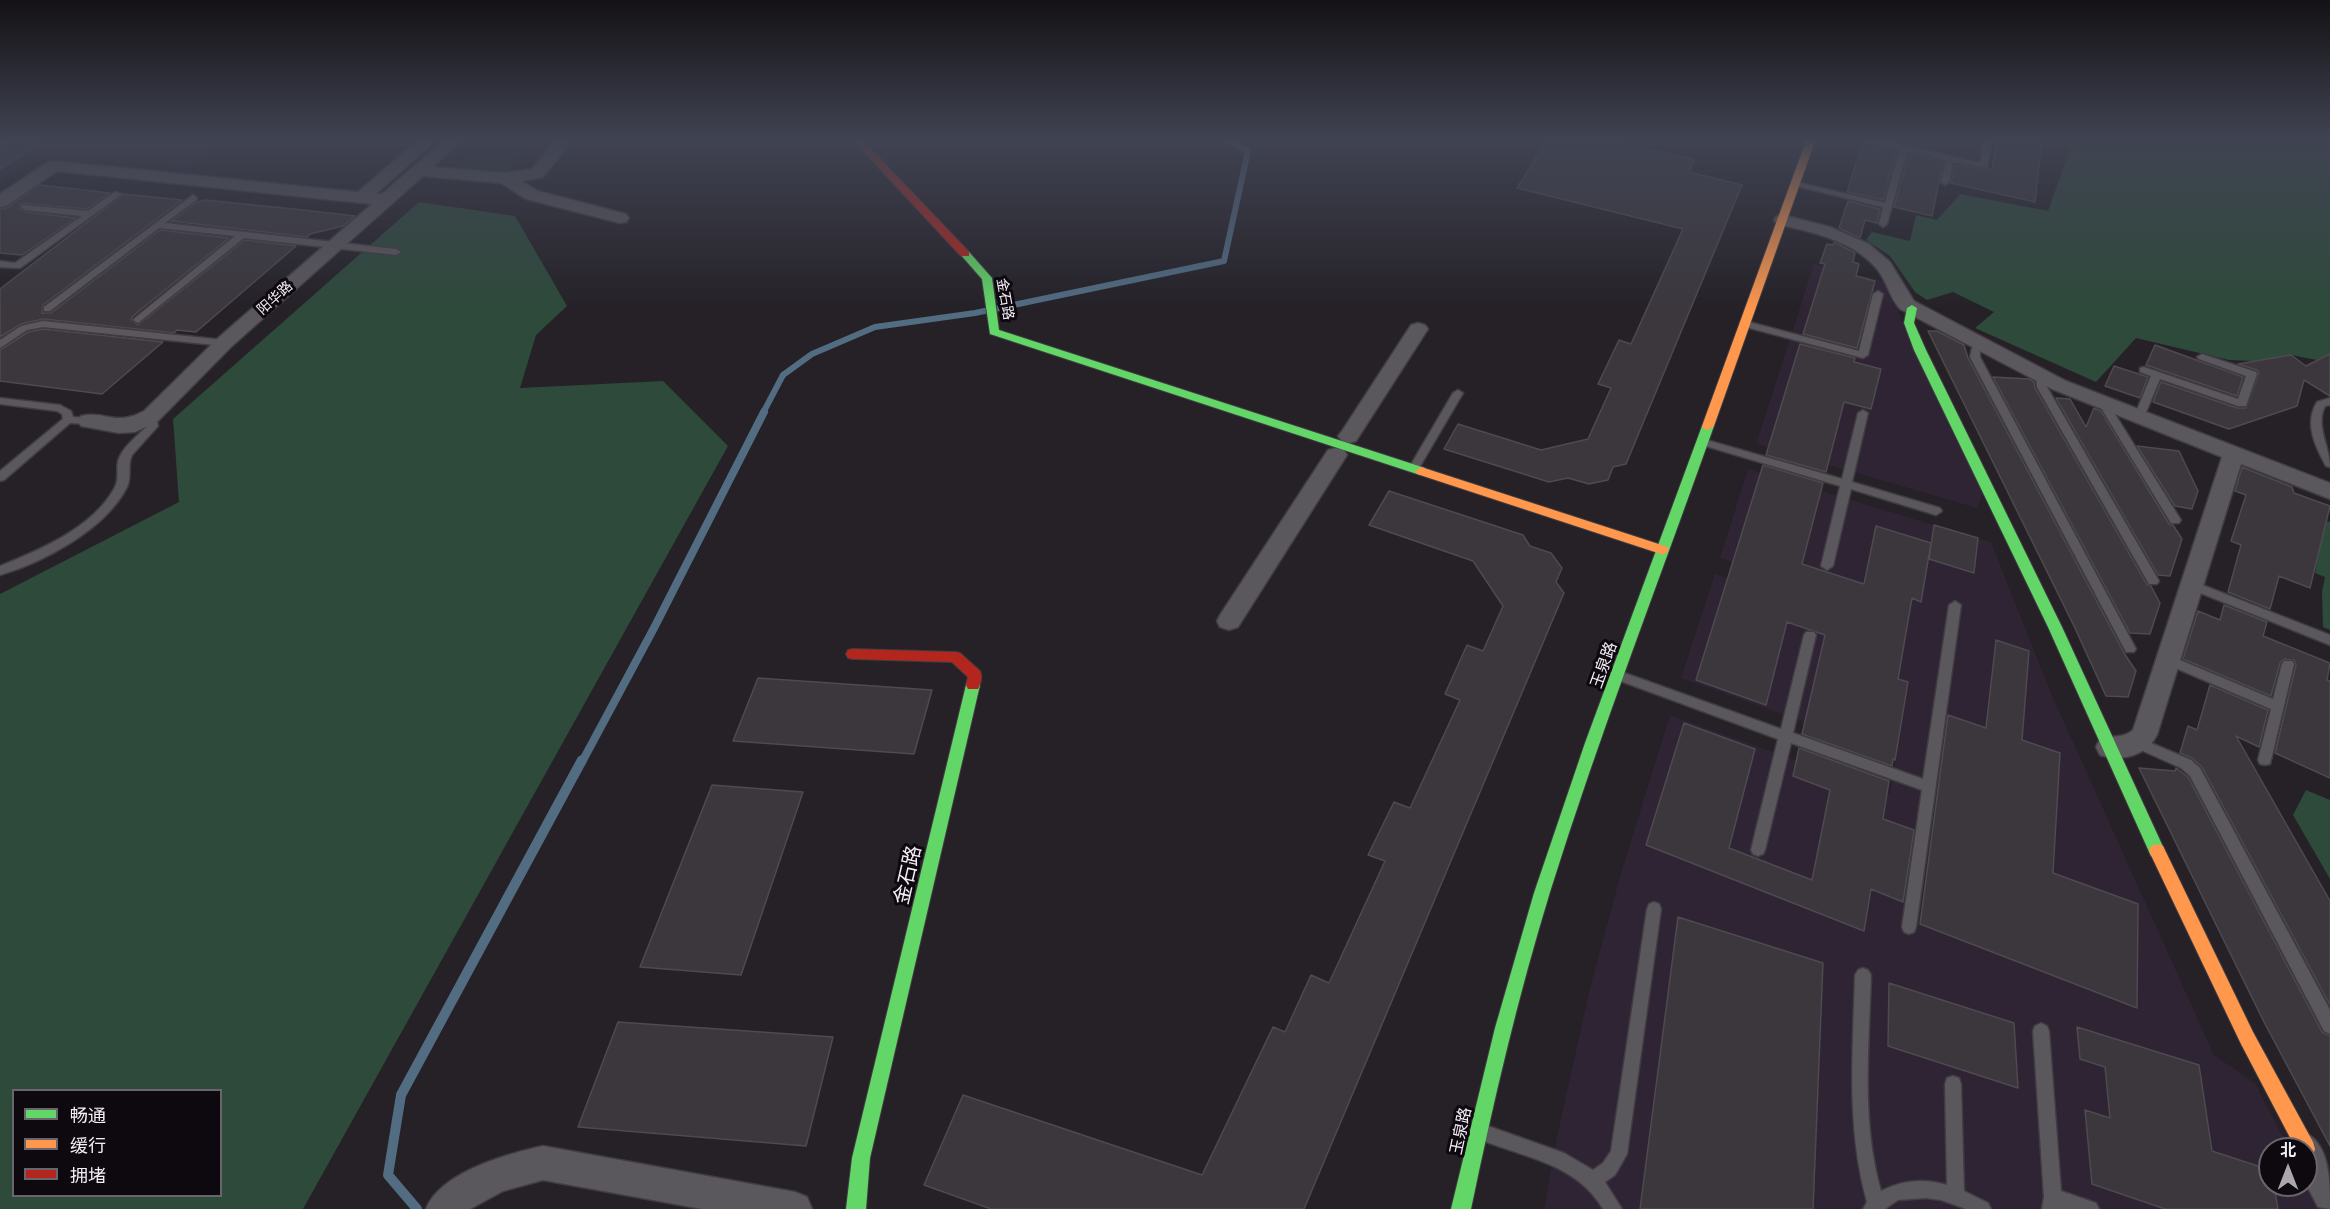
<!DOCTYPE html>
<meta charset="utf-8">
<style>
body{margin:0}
#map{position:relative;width:2330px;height:1209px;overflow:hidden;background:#252127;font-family:"Crimson Pro","Noto Sans SC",serif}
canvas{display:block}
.legend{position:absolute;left:12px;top:1089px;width:210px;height:108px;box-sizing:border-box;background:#0d090f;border:2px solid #69656c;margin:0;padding:8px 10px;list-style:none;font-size:18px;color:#f4eef7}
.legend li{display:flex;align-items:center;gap:12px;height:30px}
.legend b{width:30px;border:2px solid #69656c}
.north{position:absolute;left:2258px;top:1137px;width:60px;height:60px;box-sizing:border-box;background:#0d090f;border:2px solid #69656c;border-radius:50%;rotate:0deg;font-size:16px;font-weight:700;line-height:24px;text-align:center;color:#f4eef7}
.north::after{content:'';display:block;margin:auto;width:21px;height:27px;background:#aca6ae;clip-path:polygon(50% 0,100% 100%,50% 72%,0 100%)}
</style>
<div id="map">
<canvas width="2330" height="1209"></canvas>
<ul class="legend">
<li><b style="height:8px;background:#63d668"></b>畅通</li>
<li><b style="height:8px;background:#ff974d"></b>缓行</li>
<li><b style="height:8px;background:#b3261e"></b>拥堵</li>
</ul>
<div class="north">北</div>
</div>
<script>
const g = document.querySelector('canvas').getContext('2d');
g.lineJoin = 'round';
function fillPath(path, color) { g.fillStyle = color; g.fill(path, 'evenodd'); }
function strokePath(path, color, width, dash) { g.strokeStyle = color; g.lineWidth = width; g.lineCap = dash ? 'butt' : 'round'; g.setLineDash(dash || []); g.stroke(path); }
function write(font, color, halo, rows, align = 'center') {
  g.font = font + ' "Crimson Pro","Noto Sans SC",serif'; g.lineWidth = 6; g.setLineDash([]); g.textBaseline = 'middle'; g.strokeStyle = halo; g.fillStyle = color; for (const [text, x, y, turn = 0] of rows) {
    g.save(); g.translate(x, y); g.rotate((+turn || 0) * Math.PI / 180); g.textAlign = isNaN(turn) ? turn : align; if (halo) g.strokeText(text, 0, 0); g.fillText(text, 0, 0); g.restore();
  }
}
fillPath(new Path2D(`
 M0 141H227L190 169 40 154 0 181Z
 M1814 264 1888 282 1902 321 1983 493 1977 508 1756 444Z
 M1748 469 1991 542 2051 693 2214 1055 2255 1083 2289 1149H2270V1185H2306V1182L2320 1209H1544L1558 1132 1589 992 1621 873 1670 715 1890 794 1895 760 1804 728 1805 722 1681 678 1715 574 1787 598 1791 581 1720 558Z`), '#2e2434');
fillPath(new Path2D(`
 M479 141H533L510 170 495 174 459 171 455 165Z`), '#1f2e26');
fillPath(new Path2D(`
 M2073 141H2330V354L2317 360 2291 355 2254 361 2229 360 2136 338 2096 382 1975 328 1994 312 1953 292 1927 300 1915 292 1890 256 1866 240 1872 232 1910 241 1916 215 1937 220 1960 194 2048 211Z
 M419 202 515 216 567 306 536 335 520 388 663 381 728 446 303 1209H0V594L179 502 173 419ZM14 1090H220V1196H14Z
 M2320 519 2330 522V630L2323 627 2322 592 2325 577 2315 573 2319 552 2315 544Z
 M2306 790 2330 800V879L2293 815Z`), '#2d4a3b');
strokePath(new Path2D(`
 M763 413 783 375 812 354 875 327 975 313 1224 261 1248 151 1228 141`), '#526c82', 6);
strokePath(new Path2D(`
 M582 762 654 628 764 412`), '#526c82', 8);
strokePath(new Path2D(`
 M417 1209 388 1175 401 1095 582 760`), '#526c82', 10);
const building = new Path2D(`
 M0 141H43L0 169Z
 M1547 141H1613L1694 160 1689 172 1742 185 1626 464 1613 467 1608 480 1589 484 1568 478 1549 482 1444 449 1458 424 1541 450 1588 439 1611 388 1598 384 1619 340 1631 344 1683 229 1517 188Z
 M1863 141 1896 152 1883 200 1847 192Z
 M1996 141H2042L2035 202 1951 183 1955 165 1992 170Z
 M1909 154 1943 162 1932 216 1894 207Z
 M40 185 110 193 87 209 21 203 19 208 25 212 76 218 22 255 0 253V209L7 208Z
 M124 194 182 200 43 305 42 313H51L160 230 229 238 133 316 131 320 138 325 245 240 296 246 196 332 177 330 174 333 43 319 21 324 0 337V289Z
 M205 200 294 209 355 216 343 226 310 234 307 237 171 221 197 202Z
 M1848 201 1880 209 1877 223 1865 220 1860 238 1839 228Z
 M1834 242 1855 253 1853 262 1859 264 1856 276 1875 281 1857 348 1803 334 1825 264 1820 263 1827 244 1833 245Z
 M43 329 163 342 102 394 0 381V350L28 332Z
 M1928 331H1937L1964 345 1968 358 2124 653 2136 671 2128 697 2106 696 2074 626Z
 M1800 344 1855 358 1854 362 1881 369 1871 409 1844 402 1826 472 1766 455Z
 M2155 345 2243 377 2237 396 2146 365Z
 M2330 354V396L2304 380 2297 406 2229 429 2153 402 2161 382 2237 408H2246L2259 373 2257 370 2238 364 2291 355 2306 366Z
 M2114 366 2148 377 2140 398 2105 386Z
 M1993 377 2029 379 2034 382 2035 388 2147 585 2151 586 2160 603 2150 634 2130 633Z
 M2056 398 2070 399 2086 427 2094 408 2101 411 2169 524 2173 525 2182 539 2170 576 2158 575Z
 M2137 446 2179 451 2198 491 2192 509 2175 506Z
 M1763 465 1823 483 1802 564 1864 584 1876 526 1931 543 1921 602 1912 598 1898 679 1908 682 1895 760 1893 759 1892 766 1802 734 1825 635 1787 622 1766 705 1696 680Z
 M2242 467 2292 487 2294 493 2330 506 2310 588 2279 576 2270 609 2228 592 2241 545 2231 541 2246 495 2235 491Z
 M1389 491 1523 535 1530 546 1551 553 1562 568 1556 582 1564 593 1304 1209H991L924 1185 963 1095 1202 1175 1273 1027 1285 1032 1311 975 1329 983 1385 861 1368 855 1394 802 1410 808 1460 700 1445 694 1467 645 1483 651 1503 606 1473 561 1369 525Z
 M1934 525 1978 538 1974 573 1929 559Z
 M2224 605 2267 622 2263 636 2330 663 2327 680 2330 681V778L2275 753 2296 665 2294 660 2284 659 2280 663 2271 696 2183 659 2198 611 2220 620Z
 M1996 640 2029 651 2022 740 2060 753 2053 873 2138 904 2137 1008 1920 924 1948 715 1986 728Z
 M758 678 932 690 914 754 733 741Z
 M2210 685 2268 710 2259 747 2236 736 2330 901V1005L2202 767 2192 758 2180 753 2188 726 2197 730Z
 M1684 723 1755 749 1729 848 1812 880 1830 790 1793 776 1799 748 1889 781 1883 819 1914 830 1903 902 1871 889 1864 931 1646 845Z
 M2139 768 2175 771 2176 768 2188 777 2322 1032 2330 1036V1146L2264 1022Z
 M712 785 803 792 741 975 640 967Z
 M1678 917 1823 963 1813 1209H1640Z
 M1889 983 2014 1023 2018 1088 1888 1046Z
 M618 1022 833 1037 806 1146 578 1127Z
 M2077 1027 2199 1065 2212 1151 2270 1170V1185H2274L2278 1209H2165L2092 1184 2085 1110 2110 1118 2105 1067 2080 1059Z`);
fillPath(building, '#3b373d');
strokePath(building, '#4e4a4f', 1.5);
const lane = new Path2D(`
 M1868 141H1885L1980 163 1984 141H1992L1987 168 1953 162 1949 182 1945 185 1941 182 1946 160 1907 151 1887 224 1883 227 1879 224 1883 207 1792 185 1796 182 1885 203 1899 150Z
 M115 192 122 194 20 268 0 267V261L15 263 82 216 25 210 21 207 22 205 88 211Z
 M193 195 197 198 196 200 165 223 396 249 401 252 396 255 244 238 138 323 133 320 135 318 235 236 159 228 50 311H44V307Z
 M1878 291 1883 294 1868 355 1863 358 1742 326 1740 324 1745 321 1859 351 1873 294Z
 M43 321 224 340 229 343 224 346 43 327 27 330 0 348V340L21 326Z
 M1981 342 1986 345 1980 351V357L2136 649 2134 652H2126L1970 357 1972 348Z
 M2202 354 2256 372 2257 374 2246 406H2238L2160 379 2144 417 2139 420 2135 419 2134 417 2151 376 2140 372V368L2144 367 2238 399 2246 376 2199 359 2197 357Z
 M2041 374 2046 377 2047 387 2159 581 2157 584H2149L2037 387 2036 377Z
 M1458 390 1463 393 1419 468 1414 472 1410 471 1409 468 1453 393Z
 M0 398 60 405 71 411 73 417 88 418 93 421 88 424 70 423 4 480 0 481V471L63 419 62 414 57 411 0 404Z
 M2330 398V405L2325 406C2315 426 2330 446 2330 467L2326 466C2315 446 2304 423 2317 402Z
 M2106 401 2111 404 2113 411 2179 517 2181 520 2179 523H2171L2103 411 2101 404Z
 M1863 410 1868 413 1852 482 1940 508 1942 511 1936 515 1851 489 1833 566 1827 570 1821 566 1840 486 1699 444 1698 442 1703 439 1842 479 1858 413Z
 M151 413 156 416 158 426 132 455C127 465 132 477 127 487 106 529 44 562 0 575V566C40 550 92 528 114 489 120 479 116 471 118 461 122 447 138 436 148 425L146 416Z
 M2192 581 2330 635V645L2188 588 2186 585 2188 582Z
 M1955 601 1961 605 1916 927 1914 932 1909 934 1904 932 1902 927 1922 790 1791 743 1765 850 1763 854 1758 856 1753 854 1751 850 1778 739 1615 679 1613 676 1615 673 1619 671 1781 729 1804 635 1806 632H1814L1816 635 1793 733 1923 779 1949 605Z
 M2168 655 2273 699 2282 664 2284 661H2292L2294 664 2270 764 2265 765 2260 764 2258 760 2271 709 2164 663 2162 660 2164 657Z
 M2137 737 2191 760 2200 768 2330 1010V1034L2324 1031 2190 776 2181 768 2132 746 2130 742 2132 738Z
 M1654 902 1659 904 1661 909 1627 1154 1615 1175 1605 1182 1622 1209H1603C1576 1163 1525 1158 1479 1139L1477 1133 1479 1127 1485 1125 1564 1153 1593 1170 1603 1163 1611 1151 1647 909 1649 904Z
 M1863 968 1868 970 1871 975C1869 1047 1861 1121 1881 1191 1902 1180 1924 1178 1947 1185L1945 1084 1947 1078 1953 1076 1959 1078 1961 1084 1964 1191 1988 1203 1991 1209H1966L1941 1200 1926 1198 1898 1200 1885 1209H1863L1867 1202C1846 1127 1853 1052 1855 975L1858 970Z
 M2041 1023 2047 1026 2049 1031 2061 1191 2096 1203 2099 1209H2042L2044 1197 2033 1031 2035 1026Z`);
const street = new Path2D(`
 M417 141H435L376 194H382L443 141H461L433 167 505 173 532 169 555 141H572L543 177 521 181 538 191 626 214 629 218 626 222 620 223 526 199 501 183 423 176 231 347 158 421 135 432 119 433 81 426 78 421 81 416C106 410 115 427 144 411L217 339 372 204 57 171 6 206 0 207V194L48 162 54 161 358 192Z
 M1783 215 1830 227 1869 244 1890 262 1914 301 2066 381 2330 483V499L2241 464 2157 735C2146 756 2121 762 2100 755L2096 747 2100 739C2111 735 2123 739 2133 730L2222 457 2052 389 1900 309C1889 297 1887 281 1877 269 1853 240 1811 232 1777 224L1774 220 1777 216Z
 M1418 323 1425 325 1428 329 1356 441 1349 443 1342 441 1338 436 1342 431 1411 325Z
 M1336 448 1344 450 1347 455 1238 627 1229 630 1220 627 1217 621 1220 615 1328 450Z
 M2306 1133C2330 1146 2330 1181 2330 1209L2318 1207 2306 1184V1149H2290L2294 1138Z
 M543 1146 795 1192 807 1197 812 1209H702L543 1180 503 1191 470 1209H426C441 1172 507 1154 543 1146Z`);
const fast = new Path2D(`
 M965 251 969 252 992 278 999 330 1425 468 1427 471 1421 475 1417 474 990 334 982 279 960 254Z
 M1912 305 1917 308 1914 323 1926 350 2062 627 2165 851 2163 856 2157 858 2151 856 2048 627 1914 350 1904 323 1907 308Z
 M1708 422 1714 426C1659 581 1599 735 1550 892 1518 996 1493 1103 1471 1209H1451L1495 1028 1534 893 1585 743 1702 426Z
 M973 679 978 681 980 685 870 1158 866 1209H846L852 1158 966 685 968 681Z`);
const slow = new Path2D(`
 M1806 141H1815L1714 426 1708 430 1704 429 1702 426Z
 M1421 467 1668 547 1669 550 1663 555 1658 553 1417 474 1415 471Z
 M2157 844 2163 846 2253 1032 2313 1142 2315 1149 2313 1156 2306 1158V1149H2296L2241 1044 2149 851 2151 846Z`);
const jam = new Path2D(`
 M854 141H863L969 252V256H961Z
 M853 649 955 652 960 653 980 671C983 677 981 683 978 689H968L966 685 968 677 952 662 853 659 848 658 846 654 848 650Z`);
strokePath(lane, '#403c42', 3);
strokePath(street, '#403c42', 3);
strokePath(fast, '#403c42', 2);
strokePath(slow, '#403c42', 2);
strokePath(jam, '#403c42', 2);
fillPath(lane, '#5b585d');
fillPath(street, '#5b585d');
fillPath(fast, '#63d668');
fillPath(slow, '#ff974d');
fillPath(jam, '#b3261e');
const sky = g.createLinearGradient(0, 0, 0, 311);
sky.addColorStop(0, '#141215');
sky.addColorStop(0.45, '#404352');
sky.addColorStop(1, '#40435200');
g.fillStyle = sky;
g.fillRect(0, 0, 2330, 311);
write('14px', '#f4eef7', '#0d090f', [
 ["阳华路",275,298,-42],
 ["金石路",1005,299,80]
]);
write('16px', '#f4eef7', '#0d090f', [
 ["玉泉路",1604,665,-70],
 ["玉泉路",1461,1131,-78]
]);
write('20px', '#f4eef7', '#0d090f', [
 ["金石路",908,875,-77]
]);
</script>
